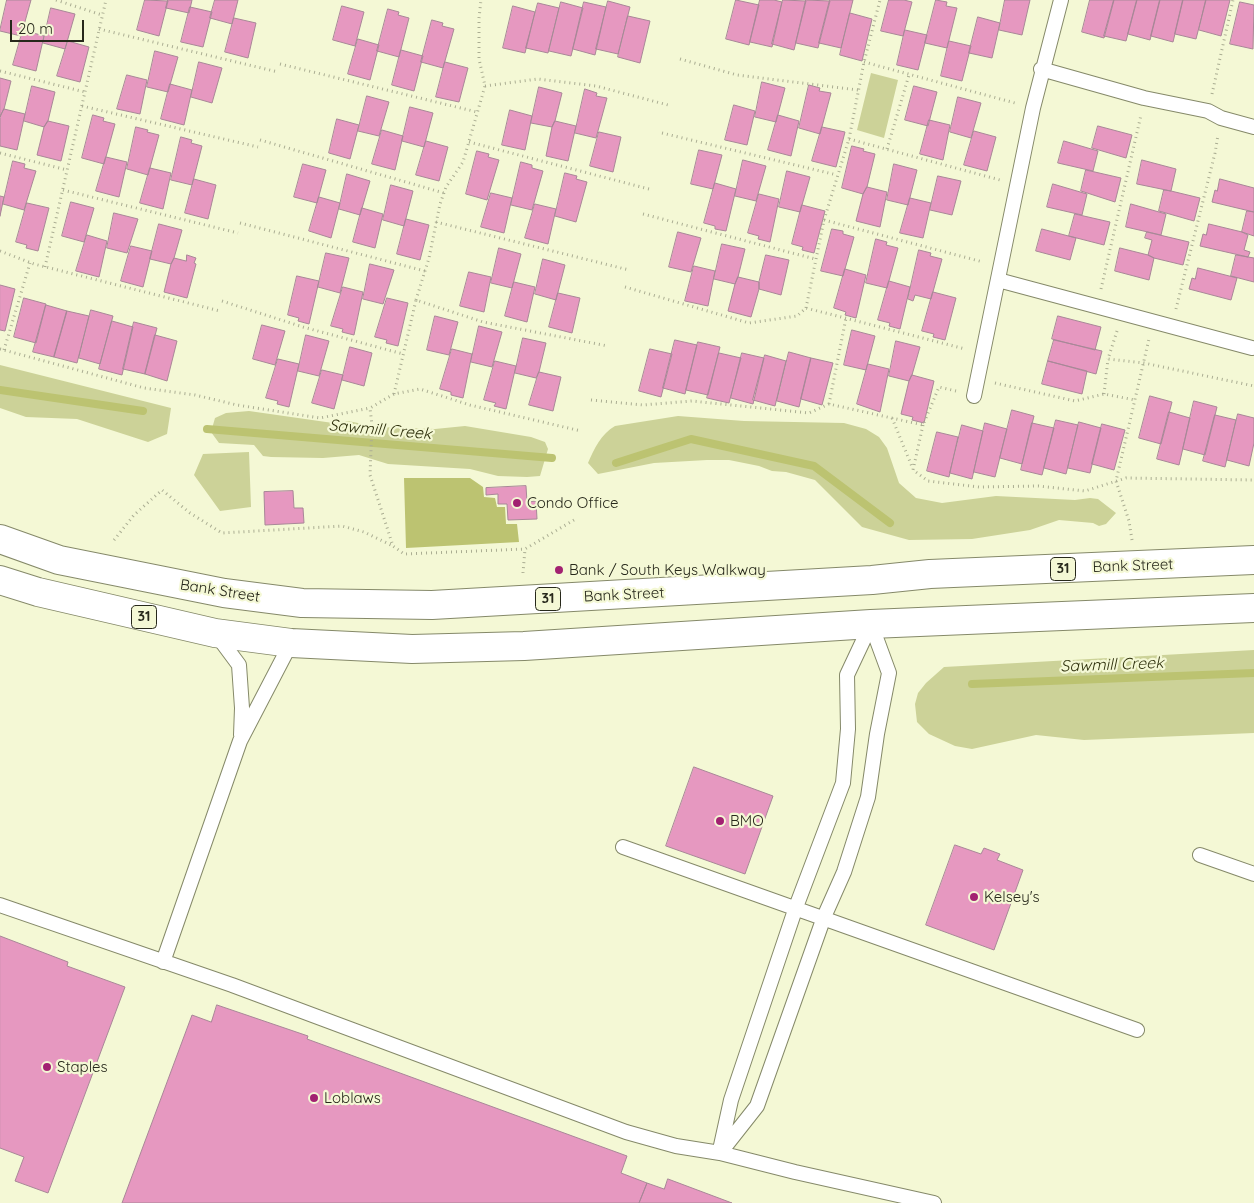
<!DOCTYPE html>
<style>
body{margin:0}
#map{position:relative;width:1254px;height:1203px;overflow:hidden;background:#f4f8d5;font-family:Quicksand,sans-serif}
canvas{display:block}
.scale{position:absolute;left:10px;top:20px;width:74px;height:22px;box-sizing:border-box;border:2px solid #27281b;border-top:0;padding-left:6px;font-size:15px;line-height:18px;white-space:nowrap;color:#27281b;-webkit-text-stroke:4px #f4f8d5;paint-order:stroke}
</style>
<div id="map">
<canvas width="1254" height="1203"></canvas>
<div class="scale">20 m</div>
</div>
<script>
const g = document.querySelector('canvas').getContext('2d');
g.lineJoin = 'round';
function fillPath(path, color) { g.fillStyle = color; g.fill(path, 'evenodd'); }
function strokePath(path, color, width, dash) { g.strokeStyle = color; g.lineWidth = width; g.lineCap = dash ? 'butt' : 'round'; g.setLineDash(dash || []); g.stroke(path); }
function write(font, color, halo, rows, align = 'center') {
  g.font = font + ' Quicksand,sans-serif'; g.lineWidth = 4.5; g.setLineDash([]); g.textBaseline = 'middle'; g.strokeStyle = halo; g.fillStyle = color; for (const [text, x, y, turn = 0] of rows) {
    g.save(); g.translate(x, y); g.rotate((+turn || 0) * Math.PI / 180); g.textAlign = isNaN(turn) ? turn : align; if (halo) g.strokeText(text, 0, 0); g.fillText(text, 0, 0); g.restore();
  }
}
fillPath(new Path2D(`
 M871 73 898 80 884 138 857 130Z
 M0 365 171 408 167 434 148 442 77 419 26 417 0 408Z
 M249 411 333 423 348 421 378 427 435 429 465 426 531 437 545 442 548 449 540 476 527 477 498 476 470 469 388 464 359 455 323 458 271 457 263 456 254 445 219 443 211 432 215 418 226 413Z
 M678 416 744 421 844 423 866 429 879 437 887 448 899 483 916 498 942 503 996 496 1075 500 1090 498 1098 499 1116 513 1106 524 1099 526 1093 523 1059 520 1030 530 972 539 909 540 862 527 815 480 786 472 772 471 759 466 729 460H707L654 463 598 474 588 463C594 449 601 434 615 426Z
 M249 452 251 507 220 511 194 475 203 454Z
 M1254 650V733L1084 740 1036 735 972 749 955 746 929 734 917 722 915 704 918 693 926 683 944 667Z`), '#ccd298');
fillPath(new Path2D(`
 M404 478H470L483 487 484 497 495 498 497 507H505L506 524H517L519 542 406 548Z`), '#bcc371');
strokePath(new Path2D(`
 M0 390 143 411
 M207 429 552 458
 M616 463 691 439 814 466 890 523
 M972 684 1254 673`), '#bcc371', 8);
const building = new Path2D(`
 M7 0H31L21 36 0 31Z
 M145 0 168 1 159 36 137 30Z
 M168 0H192L189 13 166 8Z
 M215 0H238L232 24 210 18Z
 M736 0 759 5 749 45 726 39Z
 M760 0H774L782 2 772 47 750 42Z
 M783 0 806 1 794 50 772 44Z
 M806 0 830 1 818 48 796 43Z
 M830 0H853L841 48 819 43Z
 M889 0H904L912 2 903 36 881 31Z
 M936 0 947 2 946 6 957 8 947 48 925 43Z
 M1005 0H1030L1022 35 999 30Z
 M1090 0H1114L1104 38 1082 32Z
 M1114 0H1137L1126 41 1104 36Z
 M1137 0H1160L1150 40 1128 34Z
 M1160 0H1183L1173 42 1151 36Z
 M1183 0H1206L1196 39 1175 34Z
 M1206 0H1230L1221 36 1199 30Z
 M608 1 630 7 618 54 596 49Z
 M561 2 583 8 571 56 549 51Z
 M584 2 606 7 595 55 573 49Z
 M1240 2 1254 5 1253 49 1230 44Z
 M538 3 559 8 548 53 526 48Z
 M342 6 364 12 355 46 333 40Z
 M513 6 535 12 525 53 503 48Z
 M190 7 212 12 203 47 181 42Z
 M51 8 75 14 65 49 43 43Z
 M388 9 399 12 398 15 409 18 399 57 377 51Z
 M850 13 872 19 862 61 840 55Z
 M628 16 650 21 640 63 618 57Z
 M978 17 1000 23 992 58 969 53Z
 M234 18 256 23 248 58 225 52Z
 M432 20 443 23 442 26 454 29 443 68 421 62Z
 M23 30 44 36 36 71 13 65Z
 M905 30 927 35 918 70 897 65Z
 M358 39 379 45 370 80 348 74Z
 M68 41 89 47 80 82 57 76Z
 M949 41 971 46 962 81 941 76Z
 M401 50 423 56 414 91 392 85Z
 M155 51 178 57 168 92 147 87Z
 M199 62 222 68 212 103 191 97Z
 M445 62 468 68 459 102 436 97Z
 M127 75 147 80 140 114 117 109Z
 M0 78 11 81 4 109 0 116Z
 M762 82 785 88 776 122 755 117Z
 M170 84 192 90 184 125 161 119Z
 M809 85 820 88 819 91 831 93 820 134 799 128Z
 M32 86 55 92 48 121 44 127 24 121Z
 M914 86 937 92 928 126 905 120Z
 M539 87 562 93 555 121 552 127 531 123Z
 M585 89 597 93 596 96 607 98 596 138 575 133Z
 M367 96 389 102 379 136 358 131Z
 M958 97 981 103 971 138 950 132Z
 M734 105 755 111 747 145 725 140Z
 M410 107 433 113 424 147 402 141Z
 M4 109 25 114 17 150 0 146V118Z
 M510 110 532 116 525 150 502 145Z
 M93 115 104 118 103 121 115 124 104 164 82 158Z
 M778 115 799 121 791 156 768 150Z
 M337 119 359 125 350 159 329 153Z
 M929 120 950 125 943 160 920 154Z
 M48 121 69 126 61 161 37 155 44 127Z
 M555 121 576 126 568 161 546 156 552 127Z
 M1098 126 1132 135 1126 158 1092 148Z
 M136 127 148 130 147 132 159 135 148 175 127 169Z
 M822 127 845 132 836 167 812 161Z
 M382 130 403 136 395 170 372 164Z
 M974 131 996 137 987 171 964 165Z
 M599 132 621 137 613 172 590 166Z
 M181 137 192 140 191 143 202 146 192 185 171 180Z
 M426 141 448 147 439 181 416 175Z
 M1064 141 1098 151 1093 171 1058 163Z
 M852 146 864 149 863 151 875 154 867 187 863 194 842 188Z
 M699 150 722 155 713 189 691 184Z
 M477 151 489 154 488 157 499 160 487 200 466 194Z
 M106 157 127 162 119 197 96 191Z
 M743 160 766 166 756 201 735 196Z
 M1142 160 1176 169 1171 191 1137 184Z
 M13 161 25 164 24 168 36 171 24 210 3 204Z
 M521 162 532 165V168L543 171 532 210 511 205Z
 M303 164 326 170 317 203 294 197Z
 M894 164 917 170 908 205 887 200Z
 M150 168 171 173 163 209 140 203Z
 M1086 170 1121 178 1115 202 1081 191Z
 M787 171 810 177 800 212 779 207Z
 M565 173 577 176 576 179 587 182 576 222 555 216Z
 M347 174 370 181 360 215 339 209Z
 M938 176 961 181 952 215 930 210Z
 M194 179 216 185 208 219 185 213Z
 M1220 179 1254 188V212L1212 202 1215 190 1217 191Z
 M715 183 736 189 726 231 715 229V226L704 223Z
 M1053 184 1087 194 1082 215 1047 207Z
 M391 185 413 191 404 226 383 220Z
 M867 187 887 192 880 227 856 221 863 194Z
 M1164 190 1171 191 1200 198 1194 221 1159 211Z
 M491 193 512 198 504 233 481 227Z
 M759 194 779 199 770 242 758 239 759 236 748 233Z
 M0 196 4 197 0 216Z
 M319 197 340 203 331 238 309 231Z
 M910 198 931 203 923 238 900 233Z
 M71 202 94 208 84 242 62 236Z
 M27 203 49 208 38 251 26 248 27 245 16 242Z
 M535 204 556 209 548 244 525 238Z
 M1131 204 1166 214 1161 235 1126 227Z
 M802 205 825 211 814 253 802 250 803 247 792 244Z
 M362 208 383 214 375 248 353 242Z
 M1247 211 1254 212V236L1242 232Z
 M114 213 138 219 127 253 107 248Z
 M1075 214 1110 222 1104 245 1069 236Z
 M406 219 429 225 420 260 397 254Z
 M159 224 182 230 174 258 171 264 150 259Z
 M1209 224 1242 232 1248 235 1244 250 1250 252 1248 257 1200 246 1203 234 1206 235Z
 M832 229 843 231V234L854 237 843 276 821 271Z
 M1042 229 1076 238 1070 260 1036 251Z
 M678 232 701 238 691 272 669 267Z
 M1147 232 1189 242 1183 265 1154 258 1148 255 1152 240 1145 238Z
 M87 235 107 241 99 277 76 271Z
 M876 239 887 242 886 245 898 248 887 288 866 283Z
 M722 244 745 249 738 277 735 284 714 279Z
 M131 246 152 251 143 287 121 281Z
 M499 248 521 254 512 288 491 283Z
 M1120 248 1148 255 1154 258 1149 280 1115 271Z
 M919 250 931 253 930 256 942 259 931 299 915 295 913 301 908 299Z
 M326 253 349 258 340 293 318 287Z
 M187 255 196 258 194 263 196 264 187 298 164 292 171 264 174 258 186 261Z
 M766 255 789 260 781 295 759 289V282Z
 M1236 255 1254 258V282L1231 276Z
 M543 259 565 265 556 300 535 294Z
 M370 264 394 270 383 304 363 299Z
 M694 266 715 271 708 306 685 301Z
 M1198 268 1237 278 1231 300 1189 289 1192 278 1195 279Z
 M845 269 866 275 856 318 845 315 846 312 834 308Z
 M469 272 491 277 484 312 460 306Z
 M297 276 319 281 309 324 298 321 299 318 288 315Z
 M738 277 759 282V289L751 317 728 311 735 284Z
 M889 281 910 287 900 329 889 326 890 323 878 320Z
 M514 282 535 287 527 322 505 316Z
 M0 285 15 289 5 331 0 330Z
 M343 287 363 292 354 335 342 332 343 329 331 326Z
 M933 292 956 298 945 340 933 337 934 334 922 331Z
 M558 293 580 298 572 333 549 327Z
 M24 298 46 304 36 343 14 337Z
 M387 298 408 303 398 346 386 343 387 340 375 337Z
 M46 305 67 311 54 357 33 352Z
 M91 310 113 316 100 364 79 358Z
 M67 311 89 316 77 363 54 357Z
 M435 316 458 322 449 355 427 350Z
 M1058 316 1101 327 1095 350 1052 339Z
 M112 321 133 327 122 375 99 369Z
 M134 322 157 328 145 374 123 369Z
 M262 325 285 331 275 365 253 359Z
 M479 326 502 332 492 367 471 362Z
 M852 330 875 336 866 370 844 365Z
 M155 335 177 341 167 381 145 374Z
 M306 335 329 341 319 376 298 371Z
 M523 338 546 343 539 372 536 378 515 373Z
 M675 340 697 345 685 394 663 388Z
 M1054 340 1102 351 1096 374 1048 361Z
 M896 341 920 347 912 375 909 381 889 376Z
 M698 342 720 347 708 395 686 390Z
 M350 347 372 353 364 386 342 380Z
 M452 349 472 354 463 398 451 395V392L440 389Z
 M650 349 672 354 661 397 639 391Z
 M789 352 811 358 799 407 777 401Z
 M719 353 741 358 729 403 707 398Z
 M742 353 764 358 753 404 731 398Z
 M765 355 786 361 775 406 753 400Z
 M811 358 833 363 822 405 801 399Z
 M278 359 299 364 289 407 277 404 278 401 266 398Z
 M495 361 516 366 506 409 494 406 496 403 484 400Z
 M1048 361 1087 371 1082 394 1042 384Z
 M868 364 889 369 880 412 857 404Z
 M322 370 343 375 334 409 312 403Z
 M539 372 561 377 553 411 529 405Z
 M912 375 934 381 924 423 912 420 913 417 901 414 909 381Z
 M1150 396 1172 402 1161 444 1139 438Z
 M1194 401 1217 407 1205 455 1183 449Z
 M1012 410 1034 416 1022 464 1000 458Z
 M1169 412 1190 418 1179 465 1157 459Z
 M1238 414 1254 418V443L1249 466 1227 460Z
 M1215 415 1236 420 1225 467 1203 461Z
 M1056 420 1078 425 1066 474 1044 468Z
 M1079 422 1101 428 1090 473 1068 468Z
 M985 423 1007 429 995 477 974 472Z
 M1032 423 1054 428 1042 475 1021 470Z
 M1102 424 1125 430 1114 470 1092 464Z
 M962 425 983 431 972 479 950 473Z
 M937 432 958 437 949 477 927 471Z
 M526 486 527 502 536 501 537 519 508 520 507 504H498V494L486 495V488Z
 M293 491 294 508H303L304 523 265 525 264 492Z
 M694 767 773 796 745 874 666 846Z
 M955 845 981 854 984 848 1000 854 997 860 1023 870 994 950 926 925Z
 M0 936 68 962 67 966 125 987 48 1193 15 1181 24 1157 0 1148Z
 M217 1005 308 1036 307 1039 627 1156 621 1173 647 1183 639 1203H122L192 1015 211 1022Z
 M668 1179 732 1203H639L647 1183 664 1189Z`);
fillPath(building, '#e698c0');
strokePath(building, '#a88797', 1);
const service = new Path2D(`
 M1041 69 1144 98 1208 111 1221 118 1254 127
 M998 280 1252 348
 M974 396 1033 108 1061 0
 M216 634 239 665 242 708 241 735
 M623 847 1137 1030
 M1200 855 1254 874
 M0 905 232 985 626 1132 676 1146 720 1153 795 1172 934 1203
 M163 962 240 741 291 643
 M720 1150 731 1100 796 907 843 783 848 729 847 675 871 624
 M720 1153 757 1106 824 917 844 872 868 797 877 734 889 673 871 624`);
const primary = new Path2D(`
 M0 539 59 560 224 593 302 603 432 605 872 580 930 574 1254 560
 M0 580 38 592 215 633 291 643 412 649 524 646 871 624 1254 608`);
strokePath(service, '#858969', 16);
strokePath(primary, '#858969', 30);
strokePath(new Path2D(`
 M56 0 102 15
 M99 29 278 72
 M680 59 737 75 858 90
 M864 62 1015 103
 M280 64 477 112
 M0 71 85 92
 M485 86 538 79 596 86 668 105
 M1212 94 1233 0
 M82 106 258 147
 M662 133 837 175
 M849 139 1000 180
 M260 140 444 193
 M469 142 649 189
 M887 149 909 75
 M0 153 67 170
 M63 190 238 233
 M643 214 815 259
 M824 220 983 262
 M436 222 629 270
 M240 223 425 271
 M0 251 34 264 220 311
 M45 267 106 0
 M625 287 749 323 797 316 806 308 965 349
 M1101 289 1141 115
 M416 300 429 258 440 204 446 187 463 162 485 86 479 59V18L481 0
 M222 301 303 327 403 354
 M806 308 824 220 849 139 864 62 880 0
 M1176 309 1215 153 1218 135
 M1117 331 1108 359 1144 363 1254 386
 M0 349 144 388 195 395 237 405 320 418 370 408
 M4 350 30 263
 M995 383 1075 401 1104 394 1135 400
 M394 394 416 300 483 322 608 346
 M1104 394 1108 359
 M591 400 643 405 692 401 809 413 829 404 923 425 939 387 956 391
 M829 404 846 318
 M892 418 913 469
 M923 425 913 470 928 481 979 487 1038 486 1085 491 1126 478 1254 480
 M574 520 525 549 404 554 393 546 370 475 372 425 370 408 394 394 420 389 470 405 581 431
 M114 540 134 515 162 490 190 513 222 533 342 526 364 532 393 546
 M1132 540 1129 521 1116 481 1149 339
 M523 573 525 549`), '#aaad92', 3, [1, 4]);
strokePath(service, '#fff', 14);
strokePath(primary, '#fff', 28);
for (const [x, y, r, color] of [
 [517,503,5,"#a22171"],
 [559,570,5,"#a22171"],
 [720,821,5,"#a22171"],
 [974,897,5,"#a22171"],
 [47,1067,5,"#a22171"],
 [314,1098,5,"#a22171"]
]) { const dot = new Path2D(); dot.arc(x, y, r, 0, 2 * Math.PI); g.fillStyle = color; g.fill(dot); strokePath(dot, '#f4f8d5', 2); }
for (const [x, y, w] of [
 [1063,569,25],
 [548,599,25],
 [144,617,25]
]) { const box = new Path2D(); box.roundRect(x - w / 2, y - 11.5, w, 23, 4); g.fillStyle = '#f4f8d5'; g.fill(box); strokePath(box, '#27281b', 1); }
write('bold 14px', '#27281b', null, [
 ["31",1063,569],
 ["31",548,599],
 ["31",144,617]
]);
write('15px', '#27281b', '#f4f8d5', [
 ["Condo Office",527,503],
 ["Bank / South Keys Walkway",569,570],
 ["BMO",730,821],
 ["Kelsey's",984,897],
 ["Staples",57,1067],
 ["Loblaws",324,1098]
], 'left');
write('15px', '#27281b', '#f4f8d5', [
 ["Bank Street",1133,566,-2],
 ["Bank Street",220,591,9],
 ["Bank Street",624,595,-3]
]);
write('italic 16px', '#2f310d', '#f4f8d5', [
 ["Sawmill Creek",380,430,5],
 ["Sawmill Creek",1112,665,-2]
]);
</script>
